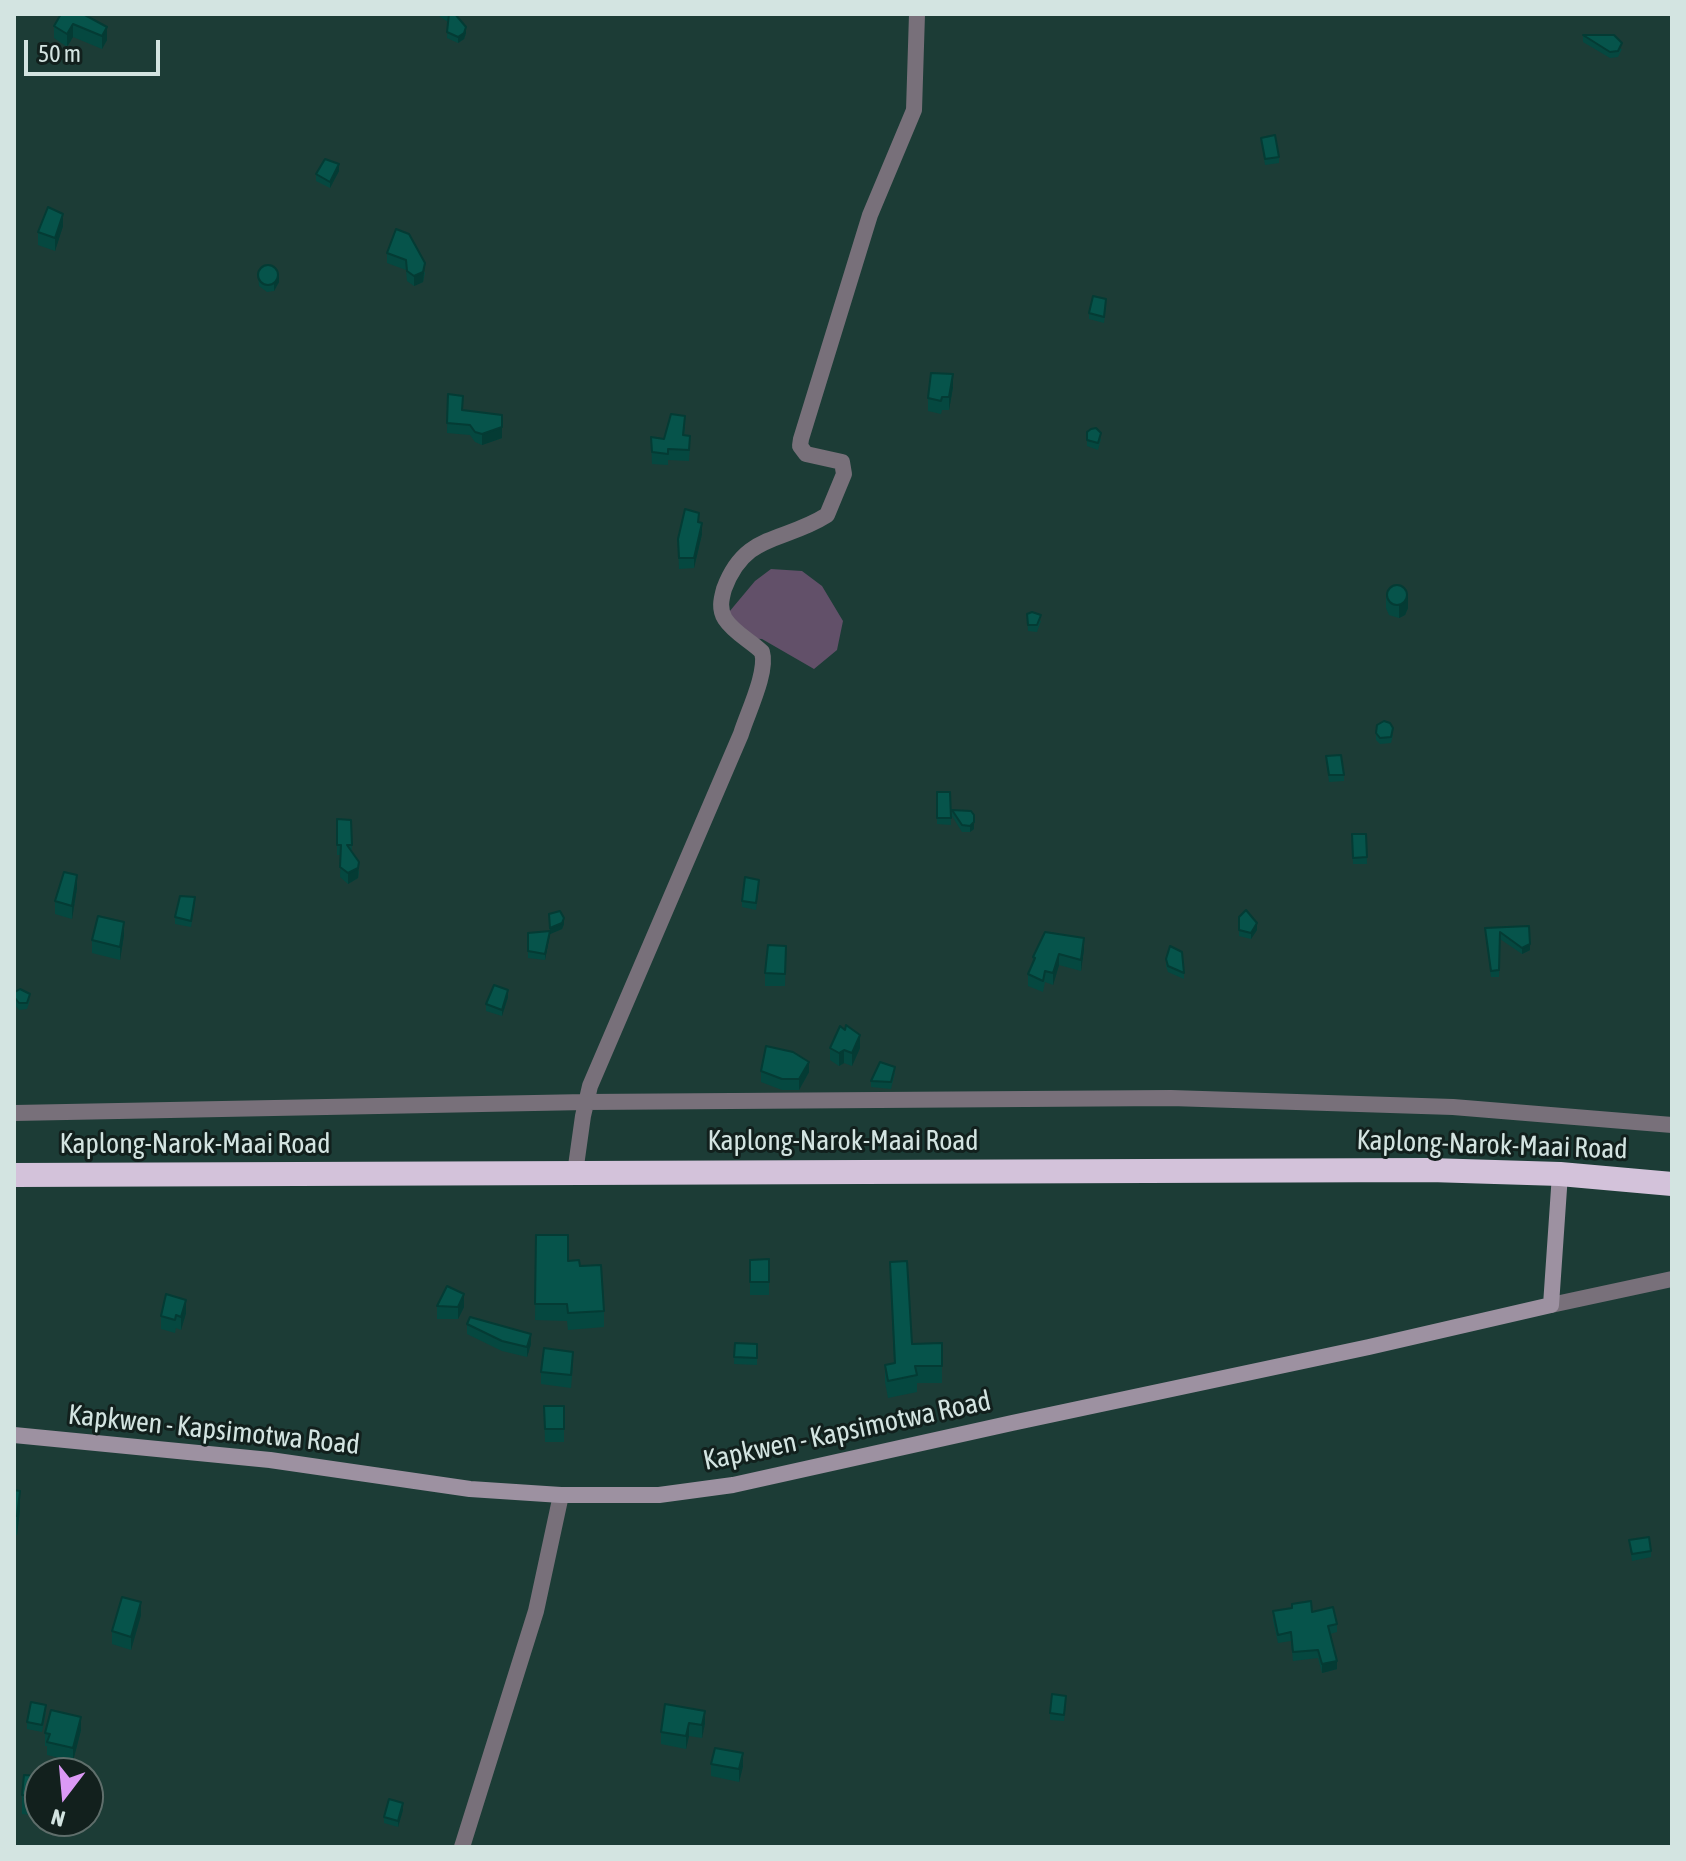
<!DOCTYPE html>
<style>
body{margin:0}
#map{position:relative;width:1686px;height:1861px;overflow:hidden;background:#1c3c36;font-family:"Asap Condensed",sans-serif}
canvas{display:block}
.frame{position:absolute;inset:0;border:16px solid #d3e4e1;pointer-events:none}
.north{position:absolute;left:24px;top:1757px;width:80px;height:80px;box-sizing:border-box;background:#12201d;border:2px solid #5f6e6b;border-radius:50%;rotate:196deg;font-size:22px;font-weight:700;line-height:32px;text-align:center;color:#d3e4e1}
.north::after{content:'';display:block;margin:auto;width:28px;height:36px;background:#db99f5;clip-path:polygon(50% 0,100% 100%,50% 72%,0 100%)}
.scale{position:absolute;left:24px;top:40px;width:136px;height:36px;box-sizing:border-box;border:4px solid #d3e4e1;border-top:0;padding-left:10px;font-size:24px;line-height:28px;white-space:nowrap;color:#d3e4e1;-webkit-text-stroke:6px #12201d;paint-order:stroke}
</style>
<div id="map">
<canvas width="1686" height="1861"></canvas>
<div class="frame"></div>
<div class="north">N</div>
<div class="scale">50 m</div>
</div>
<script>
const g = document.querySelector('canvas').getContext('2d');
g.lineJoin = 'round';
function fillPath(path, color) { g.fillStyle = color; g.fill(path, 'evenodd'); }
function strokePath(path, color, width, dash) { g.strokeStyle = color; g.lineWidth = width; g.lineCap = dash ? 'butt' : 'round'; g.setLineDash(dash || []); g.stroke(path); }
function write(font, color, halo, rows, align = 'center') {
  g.font = font + ' "Asap Condensed",sans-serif'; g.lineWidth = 6; g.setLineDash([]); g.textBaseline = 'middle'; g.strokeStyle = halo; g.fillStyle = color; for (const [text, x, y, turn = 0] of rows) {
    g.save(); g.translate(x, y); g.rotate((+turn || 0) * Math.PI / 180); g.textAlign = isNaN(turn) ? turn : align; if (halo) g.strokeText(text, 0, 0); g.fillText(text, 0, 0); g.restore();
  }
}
fillPath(new Path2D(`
 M771 569 802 571 822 586 843 621 837 650 814 669 762 639 745 638 724 618 755 581Z`), '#625069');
strokePath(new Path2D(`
 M14 1113 586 1102 1171 1098 1453 1107 1672 1125
 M575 1173 583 1116 590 1086 741 734C747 714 768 672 762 652 751 641 734 633 725 619 719 609 721 600 724 589 745 532 783 543 827 515L844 474 842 462 806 454 800 446 801 439 870 215 914 110 917 14
 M1551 1305 1672 1279
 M462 1847 536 1611 561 1495`), '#78707a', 16);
strokePath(new Path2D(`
 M14 1435 270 1460 470 1489 561 1495H659L733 1485 1012 1423 1369 1347 1551 1305 1560 1174`), '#9d91a1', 16);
strokePath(new Path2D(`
 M14 1175 1430 1170 1560 1174 1672 1184`), '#d3c2da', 24);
fillPath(new Path2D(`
 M83 14 107 40 102 49 73 37 67 47 54 38V26Z
 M436 14H455L466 33 464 39 458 43 447 38 448 22Z
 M1583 35 1622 49 1618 57 1610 58 1583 42Z
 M1261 138 1279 157V163L1265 165Z
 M339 171 330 188 316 181V174Z
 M63 226 55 251 38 245V232Z
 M396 229 425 273 423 282 414 286 407 281 406 270 387 263V253Z
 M258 273 279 282 274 291 267 292 259 286Z
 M1106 305 1104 323 1089 319V313Z
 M953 387 949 410H942L941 414 928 411V398Z
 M448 394 463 410 502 438 482 445 475 442 470 435 447 433Z
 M685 427 684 435 690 447 689 461 668 460V465L652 464 651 437 664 439Z
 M1087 432 1101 439 1098 450 1087 446Z
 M699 522 702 534 694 568 679 569 678 539Z
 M1386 596 1408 608 1405 615 1399 618 1389 615 1386 608Z
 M1027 614 1041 621 1037 632 1028 631Z
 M1376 733 1393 735 1391 743 1380 744 1376 740Z
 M1326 756 1344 775V781L1329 782Z
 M937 792H950L951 825 937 824Z
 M952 810 974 815V829L970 832H962L952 816Z
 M337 819 351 820 352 853 359 872 358 878 348 884 340 877 341 855H337Z
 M1352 834H1366L1367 864H1353Z
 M759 887 756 910 742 907V901Z
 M77 888 72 919 55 914V901Z
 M195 904 191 927 175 924V917Z
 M549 914 564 924 562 929 550 934 545 960 528 958V933L550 931Z
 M1529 926 1530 950 1522 954 1500 939 1499 977H1491L1485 928Z
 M1239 930H1257L1251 939 1239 936Z
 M124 935 120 960 92 953V940Z
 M786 946 785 986H765V973Z
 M1084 949 1081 971 1059 965 1053 985 1045 982 1043 992 1028 986V974L1033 963V957Z
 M1166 959 1184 973V979L1168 972 1166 966Z
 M15 992 30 1000 27 1009 19 1010 15 1005Z
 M508 997 502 1016 486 1011V1004Z
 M830 1048H860L852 1066 844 1063 839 1066 830 1060Z
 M761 1071 809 1072 799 1090H782L761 1082Z
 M895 1073 891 1089 871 1087V1081Z
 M536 1235 568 1261 580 1266 604 1311V1327L568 1330 567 1321 535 1320Z
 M769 1259V1295H750V1260Z
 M890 1262 912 1344 942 1343V1383H917V1392L888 1398 885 1382V1365L894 1363Z
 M437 1306 464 1307 458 1319H437Z
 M186 1313 181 1330 176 1328 175 1333 161 1329V1316Z
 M467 1324 531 1344 527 1357 502 1351 467 1334Z
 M735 1343 757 1344V1365L734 1364Z
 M573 1365 571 1388 541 1384V1372Z
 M544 1406H564V1442H545Z
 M14 1490 20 1510 17 1535H14Z
 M1629 1540 1651 1551V1557L1632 1561Z
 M1273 1611 1312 1612 1337 1624V1632L1330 1634 1337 1669 1322 1673 1318 1658 1293 1661 1291 1641 1278 1643 1273 1620Z
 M141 1615 131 1650 112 1644V1631Z
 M1066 1702 1064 1721 1050 1720V1713Z
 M665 1704 705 1723 702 1738 689 1736 686 1749 661 1744V1732Z
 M46 1712 42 1732 27 1729V1722Z
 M81 1730 73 1761 47 1755V1746H45V1733Z
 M711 1764 743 1766 739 1782 711 1776Z
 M40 1776V1816L22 1814V1795Z
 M88 1781 96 1801 94 1821 88 1820Z
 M403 1810 398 1827 384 1823V1817Z`), '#054840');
fillPath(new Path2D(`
 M73 24V37L67 47V34Z
 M107 27V40L102 49V36Z
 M466 27V33L464 39 458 43V37Z
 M339 164V171L330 188V182Z
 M63 214V226L55 251V238Z
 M425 263 423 282 414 286V276Z
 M279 276V282L274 291V284Z
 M953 374V387L949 410V397Z
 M502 415V438L482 445V434Z
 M702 523V534L694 568V558Z
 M1408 596V608L1405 615 1399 618V605Z
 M974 822V829L970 832V826Z
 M359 862 358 878 348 884V873Z
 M77 875V888L72 919V906Z
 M564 918V924L562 929 550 934 545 960V954L550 928Z
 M124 922V935L120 960V947Z
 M1257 923V930L1251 939V933Z
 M1084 938V949L1081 971V960Z
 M1530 944V950L1522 954V948Z
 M1059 954V965L1053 985V973Z
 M508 990V997L502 1016V1010Z
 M860 1035V1048L852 1066V1053Z
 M844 1050V1063L839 1066V1053Z
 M809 1062V1072L799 1090V1079Z
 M464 1294V1307L458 1319V1307Z
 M186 1300V1313L181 1330V1317Z
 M531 1334V1344L527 1357V1347Z
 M20 1491V1510L17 1535V1516Z
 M141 1602V1615L131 1650V1637Z
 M1337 1661V1669L1322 1673V1664Z
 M705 1711V1723L702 1738V1725Z
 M81 1717V1730L73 1761V1748Z
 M689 1723V1736L686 1749V1736Z
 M743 1753V1766L739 1782V1769Z
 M96 1782V1801L94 1821V1802Z
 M403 1803V1810L398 1827V1821Z`), '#043b34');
const building = new Path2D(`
 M61 14H83L107 27 102 36 73 24 67 34 54 26Z
 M449 14H455L466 27 464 33 458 37 447 32Z
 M1583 35H1614L1622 43 1618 51 1610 52Z
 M1275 135 1279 157 1265 159 1261 138Z
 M325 159 339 164 330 182 316 174Z
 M48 207 63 214 55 238 38 232Z
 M396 229 409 234 425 263 423 272 414 276 407 271 406 260 387 253Z
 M258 275a10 10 0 1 1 20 0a10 10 0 1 1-20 0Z
 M1093 296 1106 299 1104 317 1089 313Z
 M931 373 953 374 949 397H942L941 401 928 398Z
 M448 394 463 396 462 410 502 415V427L482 434 475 432 470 425 447 423Z
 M671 414 685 416 683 435 690 436 689 450 668 449V454L652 452 651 437 664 439Z
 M1096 428 1101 433 1098 443 1087 440V432L1091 429Z
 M685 509 699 513 698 522 702 523 694 558H679L678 539Z
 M1387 595a10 10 0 1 1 20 0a10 10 0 1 1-20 0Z
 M1032 612 1041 615 1037 625H1028L1027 614Z
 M1384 721 1390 723 1393 728 1391 737 1380 738 1376 733 1377 725Z
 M1341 755 1344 775H1329L1326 756Z
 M937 792H950L951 818H937Z
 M952 810 971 811 974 815V822L970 826 962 825Z
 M337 819 351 820 352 845H347L359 862 358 868 348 873 340 867 341 845H337Z
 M1352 834H1366L1367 857 1353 858Z
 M64 872 77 875 72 906 55 901Z
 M745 877 759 880 756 903 742 901Z
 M180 896 195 897 191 921 175 917Z
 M1246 910 1257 923 1251 933 1239 930V917Z
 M560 911 564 918 562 923 550 928 549 914Z
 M98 916 124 922 120 947 92 940Z
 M1529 926 1530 944 1522 948 1500 932 1499 970 1491 971 1485 928Z
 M550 931 545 954 528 951V933Z
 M1045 932 1084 938 1081 960 1059 954 1053 973 1045 971 1043 981 1028 974 1035 958 1033 957Z
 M768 945 786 946 785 974 765 973Z
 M1170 946 1182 952 1184 973 1168 966 1166 959Z
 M494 985 508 990 502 1010 486 1004Z
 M20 989 30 994 27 1003H19L15 998V992Z
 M846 1025 860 1035 852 1053 844 1050 839 1053 830 1048 840 1026 845 1030Z
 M766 1046 793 1052 809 1062 799 1079H782L761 1071Z
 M880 1062 895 1067 891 1082 871 1081Z
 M536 1235H568V1261L579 1260 580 1266 601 1265 604 1311 568 1313 567 1304H535Z
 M769 1259V1282H750V1260Z
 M907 1261 912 1344 942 1343V1366H915L917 1375 888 1381 885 1365 895 1363 890 1262Z
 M447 1286 464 1294 458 1307 437 1306Z
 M166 1294 186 1300 181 1317 176 1315 175 1320 161 1316Z
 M470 1317 531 1334 527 1347 502 1341 467 1324Z
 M735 1343 757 1344V1358L734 1357Z
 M544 1348 573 1352 571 1375 541 1372Z
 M544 1406H564V1429H545Z
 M14 1490 20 1491 17 1516H14Z
 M1649 1537 1651 1551 1632 1554 1629 1540Z
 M122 1597 141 1602 131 1637 112 1631Z
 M1311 1601 1312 1612 1333 1607 1337 1624 1328 1626 1337 1661 1322 1664 1318 1650 1293 1652 1291 1632 1278 1635 1273 1611 1292 1608V1604Z
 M1052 1694 1066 1696 1064 1715 1050 1713Z
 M31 1702 46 1705 42 1725 27 1722Z
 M665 1704 705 1711 702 1725 689 1723 686 1736 661 1732Z
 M51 1710 81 1717 73 1748 47 1742 50 1734 45 1733Z
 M715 1748 743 1753 739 1769 711 1764Z
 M24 1775 40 1776V1797L22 1795Z
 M88 1781 96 1782 94 1802 88 1801Z
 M389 1799 403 1803 398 1821 384 1817Z`);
fillPath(building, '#06544b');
strokePath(building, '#043b34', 2);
write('28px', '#d3e4e1', '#12201d', [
 ["Kaplong-Narok-Maai Road",843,1141],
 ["Kaplong-Narok-Maai Road",195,1144],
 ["Kaplong-Narok-Maai Road",1492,1145,2],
 ["Kapkwen - Kapsimotwa Road",214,1430,6],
 ["Kapkwen - Kapsimotwa Road",847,1431,-12]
]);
</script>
